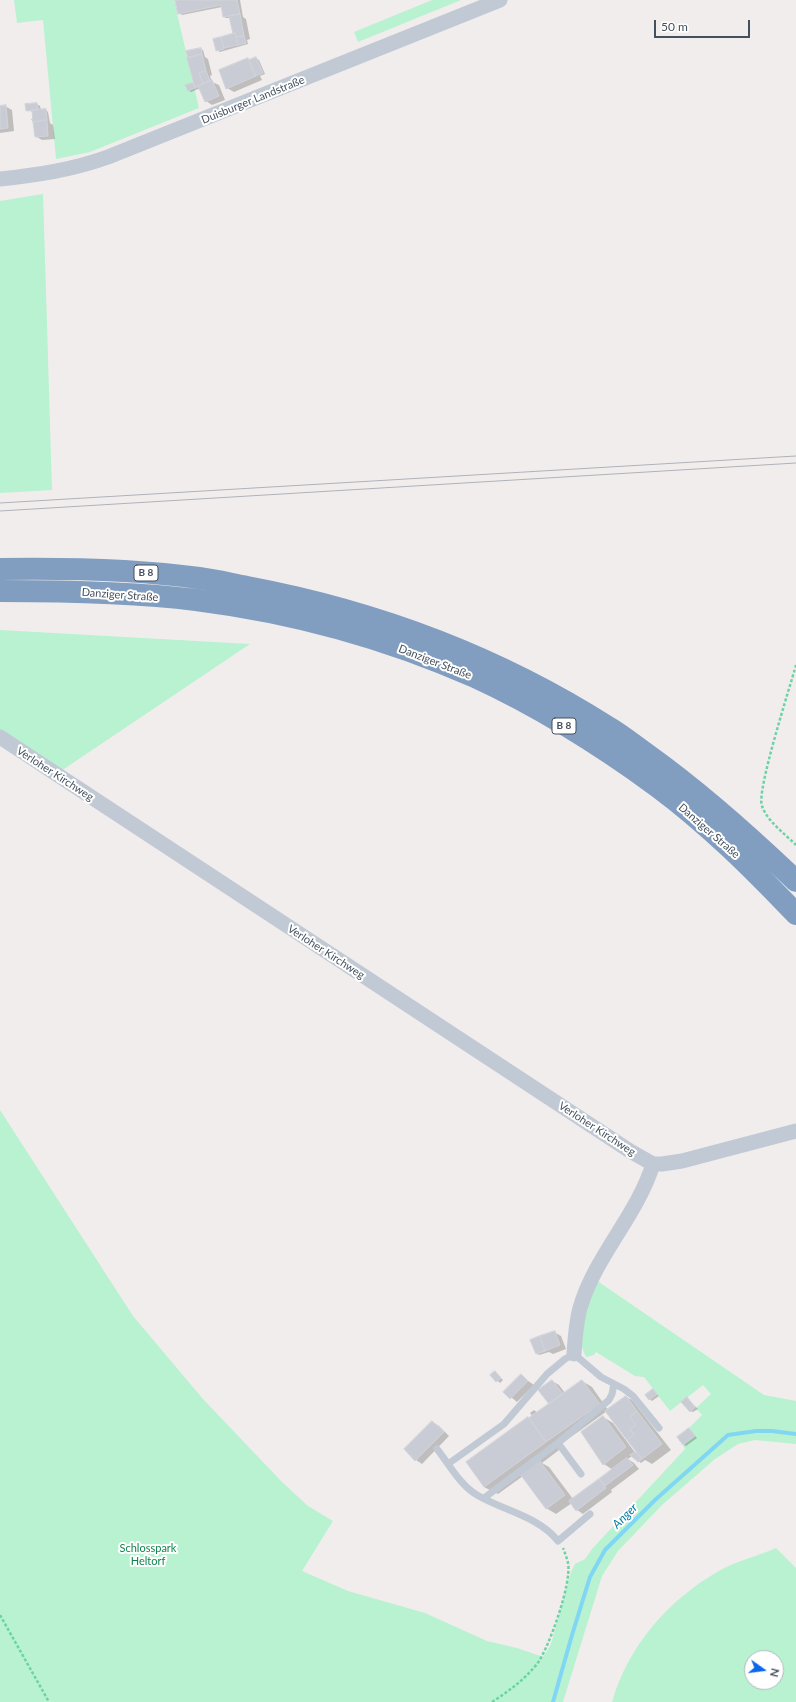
<!DOCTYPE html>
<meta charset="utf-8">
<style>
body{margin:0}
#map{position:relative;width:796px;height:1702px;overflow:hidden;background:#f1eded;font-family:Lato,sans-serif}
canvas{display:block}
.north{position:absolute;left:744px;top:1650px;width:40px;height:40px;box-sizing:border-box;background:#fff;border:1px solid #b4b9be;border-radius:50%;rotate:104deg;font-size:11px;font-weight:700;line-height:16px;text-align:center;color:#44505d}
.north::after{content:'';display:block;margin:auto;width:14px;height:18px;background:#0a66ed;clip-path:polygon(50% 0,100% 100%,50% 72%,0 100%)}
.scale{position:absolute;left:654px;top:20px;width:96px;height:18px;box-sizing:border-box;border:2px solid #44505d;border-top:0;padding-left:5px;font-size:12px;line-height:14px;white-space:nowrap;color:#44505d;-webkit-text-stroke:3px #fff;paint-order:stroke}
</style>
<div id="map">
<canvas width="796" height="1702"></canvas>
<div class="north">N</div>
<div class="scale">50 m</div>
</div>
<script>
const g = document.querySelector('canvas').getContext('2d');
g.lineJoin = 'round';
function fillPath(path, color) { g.fillStyle = color; g.fill(path, 'evenodd'); }
function strokePath(path, color, width, dash) { g.strokeStyle = color; g.lineWidth = width; g.lineCap = dash ? 'butt' : 'round'; g.setLineDash(dash || []); g.stroke(path); }
function write(font, color, halo, rows, align = 'center') {
  g.font = font + ' Lato,sans-serif'; g.lineWidth = 4; g.setLineDash([]); g.textBaseline = 'middle'; g.strokeStyle = halo; g.fillStyle = color; for (const [text, x, y, turn = 0] of rows) {
    g.save(); g.translate(x, y); g.rotate((+turn || 0) * Math.PI / 180); g.textAlign = isNaN(turn) ? turn : align; if (halo) g.strokeText(text, 0, 0); g.fillText(text, 0, 0); g.restore();
  }
}
fillPath(new Path2D(`
 M14 0H174L199 108 90 152 56 159 43 20 17 23Z
 M432 0H461L358 42 354 32Z
 M43 194 52 490 0 493V201Z
 M0 630 250 644 58 773 0 735Z
 M0 1110 133 1316 203 1399 282 1482 308 1506 333 1521 302 1571 348 1591 425 1613 487 1641 517 1648 543 1657 551 1644 571 1572 575 1564 585 1559 592 1549 685 1449 683 1445 695 1436 689 1428 702 1415 696 1408 711 1394 703 1385 670 1411 644 1377 635 1376 596 1352 594 1355 586 1357 578 1338 593 1278 764 1395 796 1401V1444L755 1440 738 1444 715 1459 662 1505 618 1551 602 1576 563 1702H0Z
 M776 1548 796 1568V1702H612C628 1646 669 1599 719 1571 736 1561 758 1556 776 1548ZM752 1658H776V1682H752Z`), '#b8f2d0');
fillPath(new Path2D(`
 M176 0H240L243 17 246 19 250 39 247 40 248 44 220 52 217 50 214 40 235 34 230 18H226L224 17 222 7 182 15 179 13Z
 M200 49 203 50 205 57 208 59 212 75 210 76 212 82 219 85 225 100 212 105 206 101 202 91 198 89 191 92 188 90 193 84 195 85Z
 M256 58 259 60 265 74 260 76 262 80 234 92 227 88 248 59 251 61Z
 M37 104 40 106 41 110H46L48 112 50 123 53 125 55 139 42 140 35 136 34 123 31 119H34L33 112 27 110 26 105Z
 M5 106 12 110 14 131 0 133V107Z
 M554 1332 561 1336 566 1349 553 1354 549 1352 539 1355 536 1353Z
 M495 1372 503 1380 500 1383 491 1375Z
 M521 1376 534 1385 517 1402 505 1392Z
 M552 1381 559 1385 565 1393 582 1381 592 1387 608 1410 626 1397 632 1400 671 1450 652 1464 645 1460 641 1463 632 1456 628 1459 634 1463 639 1469 611 1490 612 1492 583 1514 577 1510 572 1503 556 1514 546 1508 523 1476 498 1494 484 1487 529 1419 533 1417 530 1413 534 1410 538 1413 550 1404ZM607 1411 639 1454 637 1455 613 1423 603 1417 604 1464 613 1470 573 1499 549 1467 542 1463 559 1450 557 1447Z
 M653 1391 659 1396 652 1401 646 1396Z
 M687 1399 698 1409 693 1412 690 1411Z
 M432 1422 439 1426 449 1436 422 1464 416 1460Z
 M689 1429 697 1438 686 1446 684 1445Z`), '#0003');
strokePath(new Path2D(`
 M553 1702 572 1635 590 1577 605 1550 655 1500 728 1435 756 1431H772L796 1434`), '#81d7f3', 4);
const building = new Path2D(`
 M175 0H237L240 14 223 17 221 5 178 14Z
 M240 14 244 36 236 37 235 33 233 34 229 16Z
 M235 33 238 45 224 48 221 37Z
 M244 36 246 43 238 45 236 37Z
 M221 37 224 49 216 51 213 39Z
 M201 48 202 54 188 58 186 51Z
 M202 54 206 71 199 73 203 84 195 88 187 58Z
 M256 57 263 73 255 76 249 60Z
 M248 58 256 76 226 89 219 70Z
 M206 71 210 81 203 84 199 73Z
 M212 80 219 96 205 102 198 86Z
 M193 83 195 88 188 91 185 85Z
 M37 103 38 110 26 111 25 104Z
 M6 105 8 128 0 129V106Z
 M46 109 47 120 33 122 32 110Z
 M47 120 48 136 35 137 33 122Z
 M555 1331 560 1345 545 1351 540 1336Z
 M540 1336 545 1351 536 1354 530 1340Z
 M495 1371 501 1378 496 1382 490 1375Z
 M521 1374 528 1381 510 1399 503 1392Z
 M552 1380 563 1394 549 1404 538 1390Z
 M582 1380 600 1404 546 1442 529 1418Z
 M653 1389 657 1394 649 1400 645 1395Z
 M626 1396 637 1411 630 1417 636 1425 630 1429 634 1435 627 1440 605 1411Z
 M687 1397 695 1407 690 1412 681 1402Z
 M637 1411 662 1444 642 1459 627 1440 634 1435 630 1429 636 1425 630 1417Z
 M603 1416 626 1447 603 1465 581 1432Z
 M528 1417 546 1442 484 1487 466 1462Z
 M432 1421 444 1432 415 1461 404 1449Z
 M689 1428 695 1436 683 1445 677 1437Z
 M636 1452 642 1459 638 1462 630 1455Z
 M627 1458 633 1465 605 1486 599 1479Z
 M539 1460 565 1495 546 1509 520 1474Z
 M599 1479 606 1488 576 1511 569 1501Z`);
fillPath(building, '#c9ccd4');
strokePath(building, '#d1d3da', 1);
strokePath(new Path2D(`
 M796 665C790 687 756 792 762 806 767 821 785 834 796 845
 M0 1615 49 1702
 M492 1702C509 1691 524 1680 537 1664 549 1648 572 1583 568 1563 567 1558 565 1553 563 1548`), '#6dd3a4', 2.5, [3, 2]);
strokePath(new Path2D(`
 M558 1443 581 1474
 M437 1449C449 1464 460 1485 477 1495 504 1511 538 1516 558 1541L590 1514
 M448 1464 504 1424 547 1374 565 1359 574 1354 601 1377 624 1389 633 1396 659 1428
 M484 1498 558 1443 609 1400 612 1394 614 1384`), '#c0c9d4', 7);
strokePath(new Path2D(`
 M0 179C37 175 72 170 108 157L500 0
 M0 737 630 1151 653 1164H662L682 1161 796 1131
 M574 1354C575 1338 576 1323 580 1308 595 1256 637 1216 653 1164`), '#c0c9d4', 15);
strokePath(new Path2D(`
 M0 569C66 568 134 569 199 578 215 580 231 584 247 587 375 611 498 657 608 727 622 735 635 746 648 755 701 793 749 836 796 881
 M0 591C64 591 132 592 196 600 291 612 387 638 475 677 538 706 602 746 658 787 708 824 753 869 796 914`), '#819ec1', 22);
strokePath(new Path2D(`
 M0 503 796 456
 M0 511 796 463`), '#afb2b9', 1);
for (const [x, y, w] of [
 [146,573,24],
 [564,726,24]
]) { const box = new Path2D(); box.roundRect(x - w / 2, y - 8, w, 16, 3); g.fillStyle = '#fff'; g.fill(box); strokePath(box, '#44505d', 1); }
write('bold 10px', '#44505d', null, [
 ["B 8",146,573],
 ["B 8",564,726]
]);
write('11px', '#44505d', '#fff', [
 ["Duisburger Landstraße",253,100,-22],
 ["Danziger Straße",120,595,4],
 ["Danziger Straße",435,662,21],
 ["Verloher Kirchweg",55,774,33],
 ["Danziger Straße",709,831,41],
 ["Verloher Kirchweg",326,952,33],
 ["Verloher Kirchweg",597,1129,33]
]);
write('11px', '#0f844e', '#fff', [
 ["Schlosspark",148,1548],
 ["Heltorf",148,1561]
]);
write('italic 12px', '#037ba3', '#fff', [
 ["Anger",625,1516,-45]
]);
</script>
